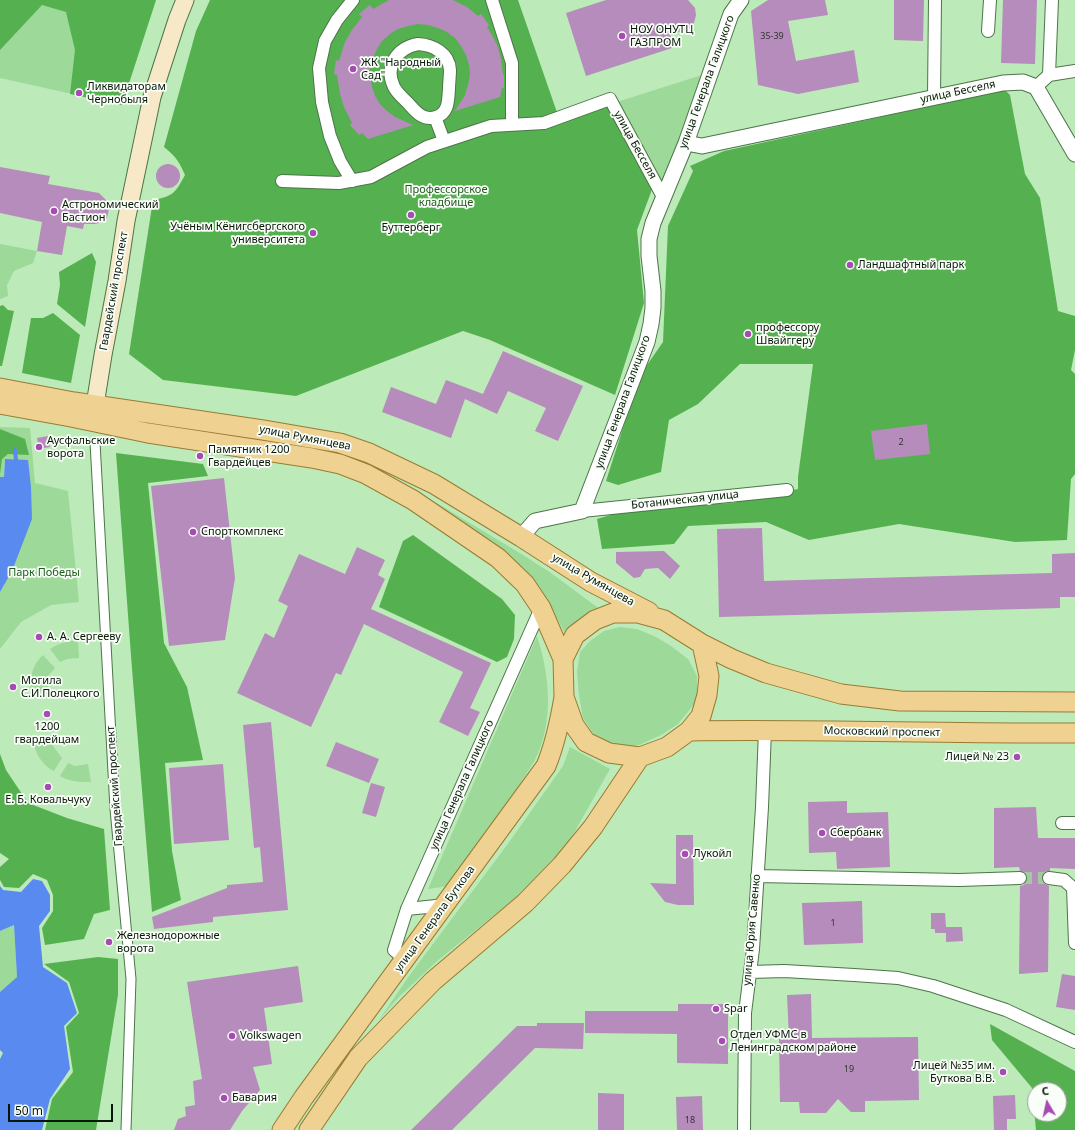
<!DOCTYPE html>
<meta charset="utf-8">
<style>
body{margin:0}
#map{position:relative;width:1075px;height:1130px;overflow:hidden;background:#bdeab9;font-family:"Noto Sans",sans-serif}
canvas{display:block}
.north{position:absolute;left:1027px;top:1082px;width:40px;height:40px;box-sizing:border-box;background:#fafef9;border:1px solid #99a298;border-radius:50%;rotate:351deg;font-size:11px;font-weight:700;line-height:16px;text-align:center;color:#081807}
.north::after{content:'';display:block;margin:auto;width:14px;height:18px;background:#a74ab3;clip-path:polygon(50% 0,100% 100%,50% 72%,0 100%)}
.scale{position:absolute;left:8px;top:1104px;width:105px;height:18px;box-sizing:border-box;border:2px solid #081807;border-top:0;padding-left:5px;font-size:12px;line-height:14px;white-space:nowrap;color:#081807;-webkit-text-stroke:3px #fafef9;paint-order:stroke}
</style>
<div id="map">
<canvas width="1075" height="1130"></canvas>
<div class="north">С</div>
<div class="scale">50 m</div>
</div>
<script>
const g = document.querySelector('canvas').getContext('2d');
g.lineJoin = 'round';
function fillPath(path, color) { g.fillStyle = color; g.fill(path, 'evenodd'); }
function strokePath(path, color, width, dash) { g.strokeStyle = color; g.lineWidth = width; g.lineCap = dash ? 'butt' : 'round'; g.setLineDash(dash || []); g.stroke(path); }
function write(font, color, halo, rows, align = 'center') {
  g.font = font + ' "Noto Sans",sans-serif'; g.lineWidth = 3.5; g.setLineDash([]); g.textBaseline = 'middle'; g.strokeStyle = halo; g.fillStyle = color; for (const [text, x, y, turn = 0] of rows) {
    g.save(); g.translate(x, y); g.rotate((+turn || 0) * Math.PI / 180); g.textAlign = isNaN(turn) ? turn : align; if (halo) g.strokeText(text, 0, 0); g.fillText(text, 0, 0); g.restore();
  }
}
fillPath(new Path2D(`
 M0 0H156L122 105 0 78Z
 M708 73 662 184 617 102Z
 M0 244 37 251 33 263 14 271 7 285 8 296 0 299Z
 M0 427 30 428 35 483 68 491 79 602 51 605 21 622 0 649V592L12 570 28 461 5 459 4 477H0Z
 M435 502 523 555 551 573 601 610 566 635 547 600 532 579 433 504Z
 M620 627 637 629 656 637 671 646 688 659 697 676V700L687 713 678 724 661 735 639 745 618 748 597 739 583 718 579 695 577 672 580 652 590 641 604 631Z
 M537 636C550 677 554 721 535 760L496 822 448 886 428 889Z
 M78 640 79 658 67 659 60 662 50 649C59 643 68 641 78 640Z
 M43 655 55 668 48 676V690L30 693C31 677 31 666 43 655Z
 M50 736 53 746 62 758 54 771C41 765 35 752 32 738Z
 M570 747 610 769 570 840 551 864 529 887 436 962 399 997 379 1020 409 976 507 845 563 766Z
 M68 763 75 766 88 764 91 782C79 782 70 782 60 776Z
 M14 925 17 977 0 992V931Z`), '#9dd998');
fillPath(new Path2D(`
 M0 0H156L122 105 70 94 75 50 66 12 42 5 0 50Z
 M210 0H518L560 121 607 106 654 184 637 230 644 303 615 395 490 340 463 331 296 396 163 380 129 354 153 200C174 196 175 193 185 175 179 161 176 157 164 147L196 31Z
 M1005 90 1010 95 1025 174 1040 198 1058 311 1075 316V350L1071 370 1075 374V474L1071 479 1067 540 1015 542 899 524 809 540 766 522 688 526 674 544 602 549 597 519 630 509 732 503 798 489V477L813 364H740L698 404 669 420 661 472 618 485 606 481 640 375 663 342 668 226 693 171 690 166 724 151Z
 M92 253 96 262 85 327 57 304 60 285 59 272Z
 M3 305 8 310 14 311 2 366H0V306Z
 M53 313 80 335 71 383 22 373 31 318H43Z
 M0 429 25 439 29 455 8 454 2 459 0 474Z
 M116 453 203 464 208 476 148 483 164 643 187 687 203 760 165 763 172 851 181 900 152 912 132 669Z
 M413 535 502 599 515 615 514 639 507 657 497 662 379 607 403 541Z
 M0 754 6 770 28 803 67 818 104 829 110 910 94 914 84 939 45 945 42 928 53 911V895L47 880 33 874 19 888 4 887 0 880V867L9 859 0 853Z
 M98 957 118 959V995L96 1130H45L52 1099 73 1072 66 1027 79 1013 69 982 44 964Z
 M990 1024 1075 1071V1130H1036L1032 1088 992 1040ZM1035 1090H1059V1114H1035Z`), '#55b150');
fillPath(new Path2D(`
 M5 459 28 460 31 487 32 519 12 571 0 592V477H4Z
 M33 879 42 881 50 895V911L39 926 43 967 67 983 77 1013 64 1026 70 1069 50 1099 42 1130H0V1059L3 1053 0 1050V992L17 977 14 925 0 931V886L3 890 21 892Z`), '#588af0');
strokePath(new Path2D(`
 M15 450 16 460`), '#588af0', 4);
fillPath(new Path2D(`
 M389 0H453L467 7 478 16 481 14 489 25 487 27 492 35 498 47 501 59 503 75H504V88H502L500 97 455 111 465 95 468 85 470 75 469 65 466 55 461 46 455 38 447 32 438 28 428 25 418 24 408 26 398 29 390 34 382 41 377 49 373 58 370 67V77L372 87 375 96 380 104 387 111 395 117 413 125 368 139 362 133 359 135 350 125 352 123 344 107 340 94 337 75 334 74 336 60 339 61 345 42 352 30 362 17 359 14 370 5 373 9Z
 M606 0H688L695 8 696 15 694 23 690 28 670 35 675 47 586 76 566 13Z
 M768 0H825L828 15 788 21 796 61 854 50 859 82 798 94 758 85 751 11Z
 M894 0H924L923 41 894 40Z
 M1003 0H1037L1035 64 1001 63Z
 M156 176a12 12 0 1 1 24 0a12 12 0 1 1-24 0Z
 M0 167 50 176 48 184 99 193 107 201 109 209 107 218 103 222 95 224H84L83 229 67 226 62 255 37 251 42 222 0 213Z
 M503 351 583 386 558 441 535 431 546 408 508 391 497 414 465 399 451 438 382 412 391 387 436 404 446 380 483 394Z
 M927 424 930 454 875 460 871 431Z
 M48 436 50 447 39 449 37 438Z
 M224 478 235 578 225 640 169 646 151 486Z
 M762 528 764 581 1052 573V554L1075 553V597H1060V608L719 617 717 529Z
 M357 547 385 560 378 575 385 579 371 609 491 663 470 708 480 712 468 736 439 722 463 672 364 624 341 675 336 673 311 727 237 693 265 633 274 638 288 606 278 601 299 554 345 574Z
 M664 551 680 566 670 579 658 568 645 569 640 577 634 578 616 563V552Z
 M271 722 288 910 213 917V922L154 929 152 917 227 888V885L263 882 260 847 254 848 243 725Z
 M336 742 379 759 369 783 326 766Z
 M223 764 229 840 174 844 169 768Z
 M371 783 385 787 376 817 362 813Z
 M847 801V813L888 812 890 867 837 869 836 852 809 853 808 802Z
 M1036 807 1038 838H1075V869L1050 868V871H1046L1043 874 1042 877V881L1045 884 1049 886 1048 972 1019 974 1020 886 1024 885 1026 882 1027 877 1026 874 1024 872 1020 871 1019 867 994 868V808Z
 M676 835H693L694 905H678L665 902 650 883 676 884Z
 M862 901 863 943 804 945 802 903Z
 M931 913H945L946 927H962L963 941 946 942V930V933H935V929H931Z
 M298 966 303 1002 264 1008 272 1064 253 1067 260 1090 242 1111 230 1130H174L178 1119 186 1116 185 1107 195 1105 193 1081 202 1079 187 982Z
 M1062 974 1075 976V1010L1056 1007Z
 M811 994 812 1038 918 1037 919 1100 865 1101V1112H851L838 1099 826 1113H800L799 1102H780L779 1039H789L787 995Z
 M678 1004H728V1064L677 1063V1034L585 1033V1011H678Z
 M537 1023H584L583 1049 535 1048 452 1130H411L517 1026H537Z
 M598 1093 624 1094V1130H598Z
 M1015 1095 1016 1119H1007V1130H994L993 1096Z
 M702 1096 703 1130H677L676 1097Z`), '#b58cbb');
strokePath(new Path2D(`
 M1020 878H1049`), '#a2ca9e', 12, [12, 6]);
const pedestrian = new Path2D(`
 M95 442 115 809 131 979 126 1130`);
const minor = new Path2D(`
 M492 0 512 63V124
 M988 31 990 0
 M418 44C433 45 449 53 450 70 450 76 449 83 449 89 448 100 449 113 436 117 423 121 416 112 408 103 403 98 397 93 394 87 384 66 397 48 418 44Z
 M1049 75 1052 0
 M1036 87 1049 75 1075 71
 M934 97 935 0
 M435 117 444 141
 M282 181 339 183 371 177 427 147 491 126 544 123 610 99 663 197
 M352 181 340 161 330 136 322 102 319 68 325 41 337 20 353 0
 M582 511 787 490
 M1062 823H1075
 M757 876 959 880 1020 878
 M1049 878 1064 880 1073 888 1075 943
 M407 909 446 905
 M405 959 394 950 407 909 541 608
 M750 972 784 971 854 975 898 978 933 986 1006 1010 1075 1042
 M744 1130 745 1013 753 949 762 807 765 730`);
const tertiary = new Path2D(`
 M686 143 702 146 1003 83 1023 82 1036 87 1075 154
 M521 537 535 521 582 511 647 342 651 324 653 308V291L649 256V239L653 223 686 143 731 14 741 0`);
const secondary = new Path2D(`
 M94 419 95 405 103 355 117 281 126 221 152 97 177 20 185 0`);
const primary = new Path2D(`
 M0 388 74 402 263 430 340 443 369 453 434 484 521 537 591 582 649 612
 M0 404 71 417 148 433 312 458 340 464 366 474 413 500 498 558 525 584 541 608 563 659
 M702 644 709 676 707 695 701 716 689 731 667 747 640 757 609 753 586 742 574 725 564 697 563 659 575 635 595 620 613 613H638L664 620 702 644 732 659 766 673 841 694 900 701 1075 702
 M689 731C818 729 946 734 1075 733
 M282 1130 304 1097 546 766C555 744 560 721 564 697
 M309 1130 358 1058 433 981 525 903 562 865 593 827 640 757`);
strokePath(pedestrian, '#4c7549', 11);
strokePath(minor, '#4c7549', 14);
strokePath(tertiary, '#4c7549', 17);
strokePath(secondary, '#4c7549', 19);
strokePath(primary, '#987c32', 21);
strokePath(pedestrian, '#fff', 9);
strokePath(minor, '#fff', 12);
strokePath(tertiary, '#fff', 15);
strokePath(secondary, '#f7e8c8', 17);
strokePath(primary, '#efd192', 19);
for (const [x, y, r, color] of [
 [622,36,4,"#a74ab3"],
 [353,69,4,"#a74ab3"],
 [79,93,4,"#a74ab3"],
 [54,211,4,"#a74ab3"],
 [411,215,4,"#a74ab3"],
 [313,233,4,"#a74ab3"],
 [850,265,4,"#a74ab3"],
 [748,334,4,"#a74ab3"],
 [39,447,4,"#a74ab3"],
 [200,456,4,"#a74ab3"],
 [193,532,4,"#a74ab3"],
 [39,637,4,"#a74ab3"],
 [13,687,4,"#a74ab3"],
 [47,714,4,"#a74ab3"],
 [1017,757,4,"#a74ab3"],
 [48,787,4,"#a74ab3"],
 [822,833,4,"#a74ab3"],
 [685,854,4,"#a74ab3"],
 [109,942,4,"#a74ab3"],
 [716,1009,4,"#a74ab3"],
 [232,1036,4,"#a74ab3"],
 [722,1041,4,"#a74ab3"],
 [1003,1072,4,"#a74ab3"],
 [224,1098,4,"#a74ab3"]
]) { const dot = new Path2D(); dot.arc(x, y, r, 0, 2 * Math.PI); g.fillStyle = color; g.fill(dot); strokePath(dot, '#fafef9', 1.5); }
write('9px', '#333534', null, [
 ["35-39",772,36],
 ["2",901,442],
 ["1",833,923],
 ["19",849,1069],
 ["18",690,1120]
]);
write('11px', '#081807', '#fafef9', [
 ["НОУ ОНУТЦ",630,30],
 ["ГАЗПРОМ",630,43],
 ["ЖК \"Народный",361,63],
 ["Сад\"",361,76],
 ["Ликвидаторам",87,87],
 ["Чернобыля",87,100],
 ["Астрономический",62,205],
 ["Бастион",62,218],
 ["Учёным Кёнигсбергского",305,227,"right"],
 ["университета",305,240,"right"],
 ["Буттерберг",411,228,"center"],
 ["Ландшафтный парк",858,265],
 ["профессору",756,328],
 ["Швайггеру",756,341],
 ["Аусфальские",47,441],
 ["ворота",47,454],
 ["Памятник 1200",208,450],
 ["Гвардейцев",208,463],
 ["Спорткомплекс",201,532],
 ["А. А. Сергееву",47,637],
 ["Могила",21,681],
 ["С.И.Полецкого",21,694],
 ["1200",47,727,"center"],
 ["гвардейцам",47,740,"center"],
 ["Лицей № 23",1009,757,"right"],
 ["Е. Б. Ковальчуку",48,800,"center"],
 ["Сбербанк",830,833],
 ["Лукойл",693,854],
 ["Железнодорожные",117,936],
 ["ворота",117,949],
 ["Spar",724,1009],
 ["Отдел УФМС в",730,1035],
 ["Ленинградском районе",730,1048],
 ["Volkswagen",240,1036],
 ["Лицей №35 им.",995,1066,"right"],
 ["Буткова В.В.",995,1079,"right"],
 ["Бавария",232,1098]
], 'left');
write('11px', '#081807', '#fafef9', [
 ["улица Генерала Галицкого",707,82,-70],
 ["улица Бесселя",958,92,-12],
 ["улица Бесселя",635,145,61],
 ["Гвардейский проспект",114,291,-80],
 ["улица Генерала Галицкого",623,402,-70],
 ["улица Румянцева",305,438,11],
 ["Ботаническая улица",685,500,-6],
 ["улица Румянцева",593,580,30],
 ["Московский проспект",882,732,1],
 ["улица Генерала Галицкого",462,785,-66],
 ["Гвардейский проспект",115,786,-94],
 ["улица Генерала Буткова",435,919,-54],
 ["улица Юрия Савенко",752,930,-85]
]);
write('11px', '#1d5b1b', '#fafef9', [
 ["Профессорское",446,190],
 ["кладбище",446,203],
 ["Парк Победы",44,573]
]);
</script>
